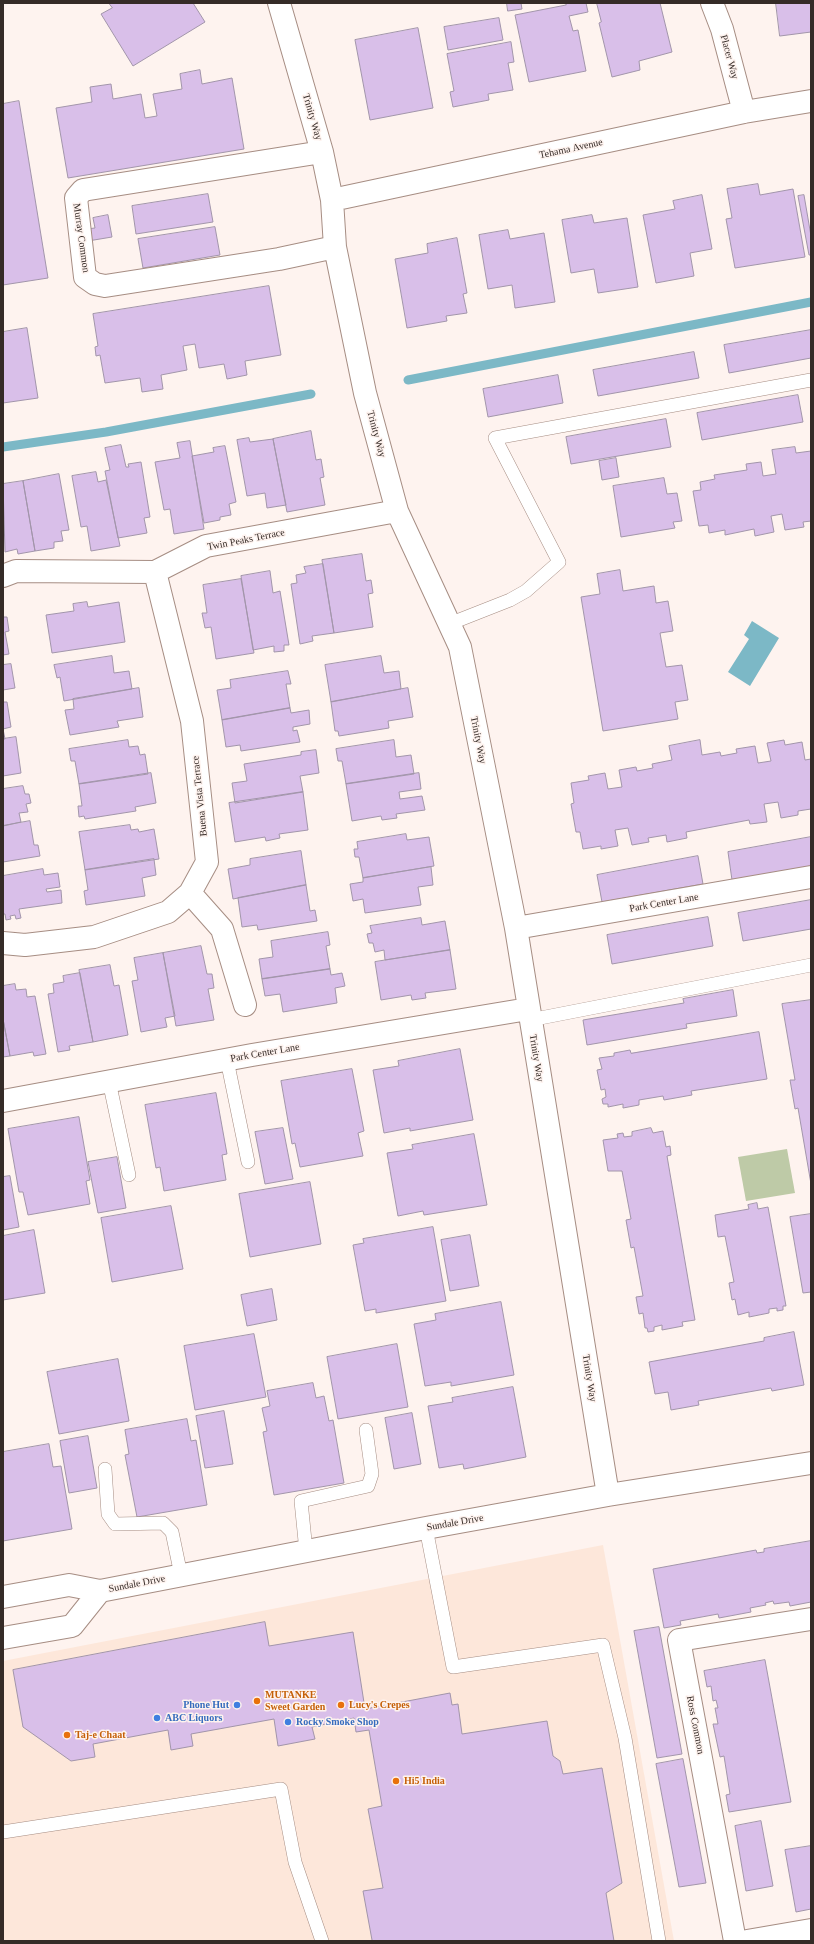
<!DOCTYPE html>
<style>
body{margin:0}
#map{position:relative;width:814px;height:1944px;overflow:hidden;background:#fef3ef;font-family:Georgia,serif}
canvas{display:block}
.frame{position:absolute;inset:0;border:4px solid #352b27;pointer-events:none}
</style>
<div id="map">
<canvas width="814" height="1944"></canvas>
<div class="frame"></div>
</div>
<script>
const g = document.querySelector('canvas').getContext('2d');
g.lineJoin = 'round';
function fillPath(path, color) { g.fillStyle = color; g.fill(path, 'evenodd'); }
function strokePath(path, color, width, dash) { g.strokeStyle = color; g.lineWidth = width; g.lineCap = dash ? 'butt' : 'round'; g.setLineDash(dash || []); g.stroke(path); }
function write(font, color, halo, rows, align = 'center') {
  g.font = font + ' Georgia,serif'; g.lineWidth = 3; g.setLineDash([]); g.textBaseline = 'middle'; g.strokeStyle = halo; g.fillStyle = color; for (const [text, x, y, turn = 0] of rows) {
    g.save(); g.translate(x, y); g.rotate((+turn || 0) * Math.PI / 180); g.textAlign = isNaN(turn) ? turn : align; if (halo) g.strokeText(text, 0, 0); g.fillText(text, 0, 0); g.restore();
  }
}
fillPath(new Path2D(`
 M603 1545 674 1941H3V1661Z`), '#fde7da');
fillPath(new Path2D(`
 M787 1149 795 1193 746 1201 738 1157Z`), '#becaa7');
fillPath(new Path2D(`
 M752 621 779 638 750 686 728 672 749 639 744 635Z`), '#7cb8c6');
strokePath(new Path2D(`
 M408 380 811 302
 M3 447 106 432 311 394`), '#7cb8c6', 9);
const building = new Path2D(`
 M109 3H193L205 22 133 66 101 14 112 8Z
 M507 3H521L522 9 508 11Z
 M565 3H586L588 12 569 16 573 31 578 30 586 71 529 82 515 15 566 5Z
 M597 3H660L672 52 639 61 640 70 612 77 599 23 601 22Z
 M776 3H811V32L780 36Z
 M499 18 503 40 448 50 444 27Z
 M418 28 433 108 370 120 355 40Z
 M511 42 514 62 508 63 513 90 488 94 489 100 453 107 450 92 454 91 447 54Z
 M200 70 202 84 232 78 244 149 68 178 56 108 92 102 90 87 111 84 113 99 141 94 145 118 157 116 153 94 182 89 180 74Z
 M19 101 48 278 3 285V104Z
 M758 184 760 195 793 189 805 257 735 268 726 219 732 218 727 189Z
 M208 194 213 222 136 234 132 206Z
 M702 195 712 249 690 253 694 276 656 283 643 215 675 209 673 201Z
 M804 195 811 236V255H809L798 196Z
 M108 215 112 237 88 241 86 229 95 228 93 218Z
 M592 215 594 223 627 218 638 287 598 293 594 269 571 273 562 220Z
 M215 227 220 255 143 268 138 239Z
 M508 230 510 239 544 233 555 302 515 308 512 285 488 289 479 235Z
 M457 238 467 293 463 294 467 313 446 316 447 321 407 328 395 259 428 253 427 244Z
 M269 286 281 355 245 361 247 375 227 379 224 364 199 368 195 344 183 346 187 370 161 375 163 389 142 392 140 378 105 383 100 355 96 356 95 347 98 346 93 314Z
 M27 328 38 398 3 403V332Z
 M811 330V358L729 373 724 345Z
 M694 352 699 378 598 396 593 370Z
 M558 375 563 403 488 417 483 389Z
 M798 395 803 422 702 440 697 413Z
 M666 419 671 447 571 464 566 437Z
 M311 431 316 460 321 459 324 477 320 478 325 505 287 512 273 439Z
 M249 438 250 442 273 439 286 505 267 508 265 493 247 496 237 440Z
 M190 441 204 529 174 534 170 509 164 510 155 462 180 458 177 443Z
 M121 445 126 467H129L128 464 141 462 150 517 144 518 147 533 118 538 105 471 110 470 105 448Z
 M225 446 236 502 229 504 231 515 220 517V520L204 523 192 456 214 452 213 448Z
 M795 447 796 453 811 451V521L803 522 804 527 785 530 782 514 771 516 774 532 755 536 754 529 725 535V530L709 533 708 525 699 526 693 491 701 490 700 482 715 479 714 475 747 470 746 464 761 462 763 476 776 474 772 450Z
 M616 458 619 477 602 480 599 461Z
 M96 472 98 482 106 480 120 546 91 551 87 526 81 527 72 476Z
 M59 474 69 530 61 531 63 541 54 542V548L35 551 23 481Z
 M664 478 667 494 677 493 682 521 673 522 675 528 621 537 613 486Z
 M23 481 35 551 18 554 17 549 5 552 3 484Z
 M362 554 366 581 371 580 373 593 368 594 373 627 334 633 322 560Z
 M323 564 334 633 312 636 313 641 300 644 291 584 297 583 296 575 306 573 304 567Z
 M620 570 623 591 654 586 656 603 668 601 673 631 660 633 666 667 682 665 688 700 675 702 678 719 603 731 581 597 600 594 597 574Z
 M270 571 273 593 280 591 289 645H284V651L274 652V646L253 650 241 576Z
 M241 579 254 653 216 659 211 627 205 628 202 613H207L203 585Z
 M87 602 88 607 119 602 125 642 52 653 46 615 74 611 73 604Z
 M3 617H7L9 631 5 632 9 654 3 655Z
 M112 656 114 673 129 671 132 689 64 701 60 677 57 678 54 665Z
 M381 656 384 673 399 671 401 689 331 702 325 665Z
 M11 664 15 688 3 690V665Z
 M288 671 291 684H286L290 708 222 720 217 690 231 688 230 680Z
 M139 688 143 717 117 721 119 727 70 735 65 710 74 709 73 699Z
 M408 688 413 717 388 721 389 728 339 736 338 731H335L331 702Z
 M3 702H7L11 727 3 729 5 739H3Z
 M290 708 291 713 309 710 310 724 293 727V731L297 730 300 742 241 751 240 745 226 747 222 720Z
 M16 737 21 773 3 776V739Z
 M128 740 129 747 138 746 140 755 145 754 148 774 79 784 75 761H71L69 749Z
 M394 740 396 757 411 755 414 774 346 784 342 761H338L336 749Z
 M700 740 702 755 720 752 721 756 737 753 736 749 755 746 758 763 771 761 767 743 784 740 785 745 802 742 805 760 811 759V809L798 811V815L781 818 778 802 764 804 767 822 750 824 749 820 686 832 687 838 667 842 666 835 648 838 649 842 632 845 628 828 615 830 618 846 601 849V846L583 849 580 832H576L571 804 574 803 571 783 589 780 588 776 605 773 608 789 622 787 619 770 636 767 637 771 653 768 652 764 672 760 669 746Z
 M316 750 319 773 300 776 303 792 235 803 232 783 247 781 244 764 301 755V752Z
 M151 773 156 803 135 807 136 811 85 819 84 816 79 817 78 806H82L79 784Z
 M419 773 421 789 399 792 400 799 422 796 425 810 396 814 397 818 382 820 381 816 352 821 346 784Z
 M23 786 25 794H29L31 803 26 804 28 812 19 813 21 822 3 826V789Z
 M303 792 308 830 279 834 280 838 266 841 265 837 235 842 229 803Z
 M30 821 34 845H38L40 856 3 862V826Z
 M130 825 131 830 138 829 139 832 154 829 159 859 85 870 79 832Z
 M406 834 407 840 429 837 434 866 363 878 359 857H355L354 849H358L357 842Z
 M811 837V866L732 880 728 852Z
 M301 851 306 885 233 899 228 869 250 865V859Z
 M698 856 703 884 602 902 597 875Z
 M154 859 156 875 142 878 145 896 86 905 84 891 88 890 85 870Z
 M431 867 433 885 418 887 421 905 365 913 363 899 353 901 350 884 363 882V878Z
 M43 869 44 875 58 873 60 887 46 889 47 892 61 890 62 903 19 909 21 918 16 919 15 915 10 916 11 919 6 920 5 914H3V876Z
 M306 885 310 911 315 910 317 921 258 930 257 925 242 927 238 898Z
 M811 900V929L743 941 738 913Z
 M708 917 713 946 612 964 607 935Z
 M421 918 422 925 445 921 450 950 385 960 384 950 375 952 373 943H369L367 934 372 933 370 926Z
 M328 932 330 945 326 946 330 969 262 979 259 959 273 957 271 941Z
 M201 946 207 974H212L214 988 208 989 214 1020 176 1026 163 953Z
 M450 950 456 989 425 993 426 998 412 1000 411 995 381 1000 375 962Z
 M163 953 175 1016 165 1018 167 1027 141 1032 132 981 138 980 134 958Z
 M110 965 114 986 119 985 128 1035 93 1042 79 970Z
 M330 969 331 975 342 973 345 986 335 988 337 1003 283 1012 280 994 265 996 262 979Z
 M80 973 93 1042 69 1046 70 1050 58 1052 48 994 54 993 53 984 64 982 63 976Z
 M15 984 16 990 26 989 27 997 35 996 46 1054 34 1056 33 1052 10 1056 3 1019V986Z
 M733 990 737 1016 686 1024 687 1028 587 1045 583 1020 684 1003 683 999Z
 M811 1000V1184L798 1108 795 1109 790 1080H795L782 1004Z
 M3 1019 10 1056 3 1057Z
 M759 1032 767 1079 691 1091 692 1095 664 1100 663 1096 639 1100V1105L623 1108V1104L608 1107V1104H603L602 1099 606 1097 605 1089 601 1090 597 1070 602 1069 599 1058 614 1056V1053L630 1050 631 1053Z
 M460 1049 473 1120 410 1131V1128L384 1133 373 1070 399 1066 398 1061Z
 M352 1069 364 1131 358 1133 363 1156 300 1167 295 1143 292 1144 281 1081Z
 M216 1093 227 1154 222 1155 226 1180 164 1191 160 1167 156 1168 145 1105Z
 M79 1117 90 1180 86 1181 90 1204 28 1215 23 1192H19L8 1129Z
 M283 1128 293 1179 265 1184 255 1132Z
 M651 1128 653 1133 663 1131 666 1147 670 1146 671 1155 667 1156 695 1320 682 1322 683 1326 662 1330V1325L654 1327V1331L648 1332 647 1328H645L643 1313 639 1314 636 1297 643 1296 634 1247 631 1248 626 1220 631 1219 622 1171H608L603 1140 618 1138 617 1134 623 1133 624 1137 632 1136V1132Z
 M474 1134 487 1205 424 1215 423 1211 398 1216 387 1153 413 1149 412 1145Z
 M117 1157 126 1208 98 1213 88 1162Z
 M10 1176 19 1227 3 1230V1177Z
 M310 1182 321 1244 250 1257 239 1194Z
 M757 1203 758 1209 768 1207 786 1306H783V1310L777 1311V1308L769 1309V1313L749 1317V1312L738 1315 735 1299 732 1300 729 1283 734 1282 725 1236 718 1237 715 1215 749 1209 748 1205Z
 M171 1206 183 1269 112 1282 101 1218Z
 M811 1214V1292L803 1293 790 1217Z
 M433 1227 446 1301 376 1313V1309L365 1311 353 1245 364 1243 363 1239Z
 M34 1230 45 1293 3 1300V1236Z
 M470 1235 479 1286 450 1291 441 1240Z
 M272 1289 277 1320 247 1326 241 1295Z
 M501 1302 514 1375 451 1386V1382L425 1386 414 1324 436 1320 435 1314Z
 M794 1332 804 1385 772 1391 771 1388 698 1401 699 1405 671 1410 668 1392 655 1394 649 1362 764 1341V1338Z
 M254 1334 266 1397 195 1410 184 1346Z
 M397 1344 408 1407 338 1419 327 1357Z
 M118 1359 129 1421 59 1434 47 1372Z
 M313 1383 316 1398 324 1396 329 1421 333 1420 344 1483 274 1495 263 1432 267 1431 262 1408 270 1406 267 1391Z
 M513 1387 526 1457 464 1469 463 1464 439 1468 428 1406 453 1402 452 1398Z
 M224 1411 233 1464 205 1468 196 1416Z
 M412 1413 421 1464 394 1469 385 1418Z
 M187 1419 191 1441 196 1440 207 1505 137 1517 125 1455 129 1454 125 1430Z
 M88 1436 97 1488 69 1493 60 1441Z
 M49 1444 53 1467 61 1466 72 1529 3 1541V1452Z
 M811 1541V1602L790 1606 789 1602 774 1604 773 1601 765 1603 766 1605 750 1608 751 1612 719 1618 718 1614 680 1621 681 1625 664 1628 653 1569 756 1550 757 1553 764 1552V1549Z
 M265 1622 269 1646 353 1632 365 1709 450 1693 452 1705 458 1704 462 1734 547 1721 553 1756 560 1761 563 1774 602 1768 622 1883 606 1893 614 1941H371L372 1940 363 1891 383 1888 368 1809 382 1806 369 1730 356 1732 354 1718 312 1727 315 1739 278 1746 274 1719 191 1734 193 1746 171 1750 168 1730 93 1744 95 1757 71 1761 23 1727 13 1670Z
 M659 1627 682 1754 657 1758 634 1631Z
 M765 1660 791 1802 729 1812 726 1795 730 1794 724 1756 720 1757 713 1724H718L715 1708H718L716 1700 713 1701 711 1686 707 1687 704 1671Z
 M683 1759 706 1883 679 1887 656 1764Z
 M761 1821 773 1886 746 1891 735 1826Z
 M811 1846V1909L796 1912 785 1850Z`);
fillPath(building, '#d9bfe9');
strokePath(building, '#a295aa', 1);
const lane = new Path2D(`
 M449 624 510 600 526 591 559 562 495 438 811 380
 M530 1020 811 965
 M227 1060 248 1162
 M109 1081 129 1175
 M105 1469 108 1514 115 1524 163 1523 172 1532 181 1575
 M426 1528 453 1667 603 1645 625 1738 659 1941
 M306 1551 301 1501 368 1486 372 1474 366 1430
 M3 1832 281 1789 295 1862 322 1941`);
const street = new Path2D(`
 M279 3 322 152 332 200 335 247 365 393 397 511 460 647 516 928 608 1495
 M712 3 722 29 744 112
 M322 152 83 190 76 198 85 277 95 284 105 286 279 259 335 247
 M332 200 744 112 811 101
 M155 572 192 721 207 862 190 893 222 929 245 1005
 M3 576 16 571 155 572 206 546 397 511
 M516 928 811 877
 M3 943 25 945 94 937 168 912 190 893
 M3 1101 252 1055 528 1009
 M3 1597 69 1585 100 1591 426 1528 608 1495 811 1463
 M3 1638 72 1626 100 1591
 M735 1941 679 1640 811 1619
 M747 1941 811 1930`);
strokePath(lane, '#a68d83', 14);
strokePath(street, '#a68d83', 24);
strokePath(lane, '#fff', 13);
strokePath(street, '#fff', 22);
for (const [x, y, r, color] of [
 [257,1701,4,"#e8710a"],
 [237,1705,4,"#3f7fe0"],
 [341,1705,4,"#e8710a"],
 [157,1718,4,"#3f7fe0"],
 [288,1722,4,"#3f7fe0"],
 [67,1735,4,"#e8710a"],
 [396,1781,4,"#e8710a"]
]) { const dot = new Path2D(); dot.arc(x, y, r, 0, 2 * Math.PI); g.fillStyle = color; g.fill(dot); strokePath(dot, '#fef3ef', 1.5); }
write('10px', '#352b27', '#fef3ef', [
 ["Placer Way",729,57,75],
 ["Trinity Way",312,117,74],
 ["Tehama Avenue",571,149,-12],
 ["Murray Common",81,238,82],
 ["Trinity Way",376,434,75],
 ["Twin Peaks Terrace",246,540,-11],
 ["Trinity Way",478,740,79],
 ["Buena Vista Terrace",200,796,-96],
 ["Park Center Lane",664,903,-10],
 ["Park Center Lane",265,1053,-10],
 ["Trinity Way",536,1058,81],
 ["Trinity Way",589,1378,81],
 ["Sundale Drive",455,1523,-10],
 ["Sundale Drive",137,1584,-11],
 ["Ross Common",695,1725,79]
]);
write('bold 10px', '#c56008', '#fef3ef', [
 ["MUTANKE",265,1695],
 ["Sweet Garden",265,1707],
 ["Lucy's Crepes",349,1705],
 ["Taj-e Chaat",75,1735],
 ["Hi5 India",404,1781]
], 'left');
write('bold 10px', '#366cbe', '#fef3ef', [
 ["Phone Hut",229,1705,"right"],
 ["ABC Liquors",165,1718],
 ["Rocky Smoke Shop",296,1722]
], 'left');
</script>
